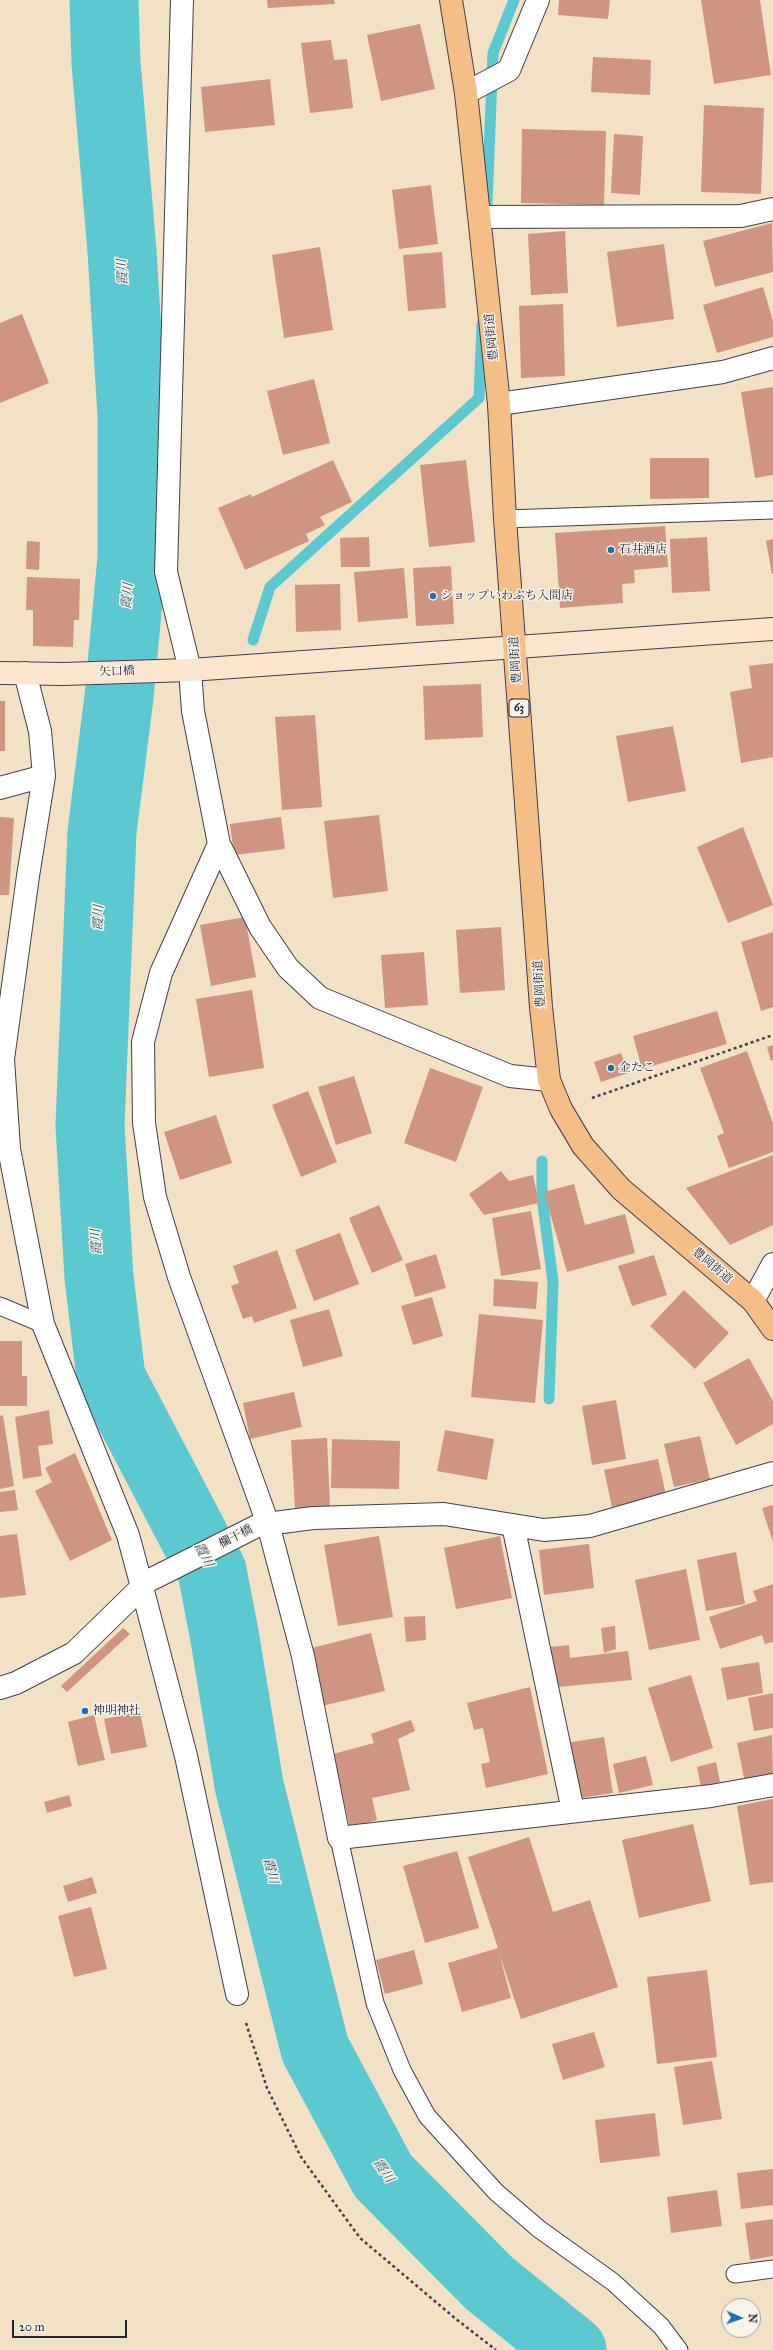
<!DOCTYPE html>
<meta charset="utf-8">
<style>
body{margin:0}
#map{position:relative;width:773px;height:2350px;overflow:hidden;background:#f2e1c5;font-family:"IM FELL Great Primer",serif}
canvas{display:block}
.north{position:absolute;left:721px;top:2298px;width:40px;height:40px;box-sizing:border-box;background:#f7f3e8;border:1px solid #a29fa3;border-radius:50%;rotate:92deg;font-size:11px;font-weight:700;line-height:16px;text-align:center;color:#22223b}
.north::after{content:'';display:block;margin:auto;width:14px;height:18px;background:#1f6fb2;clip-path:polygon(50% 0,100% 100%,50% 72%,0 100%)}
.scale{position:absolute;left:12px;top:2320px;width:115px;height:18px;box-sizing:border-box;border:2px solid #22223b;border-top:0;padding-left:5px;font-size:12px;line-height:14px;white-space:nowrap;color:#22223b;-webkit-text-stroke:3px #f7f3e8;paint-order:stroke}
</style>
<div id="map">
<canvas width="773" height="2350"></canvas>
<div class="north">N</div>
<div class="scale">20 m</div>
</div>
<script>
const g = document.querySelector('canvas').getContext('2d');
g.lineJoin = 'round';
function strokePath(path, color, width, dash) { g.strokeStyle = color; g.lineWidth = width; g.lineCap = dash ? 'butt' : 'round'; g.setLineDash(dash || []); g.stroke(path); }
function fillPath(path, color) { g.fillStyle = color; g.fill(path, 'evenodd'); }
function write(font, color, halo, rows, align = 'center') {
  g.font = font + ' "IM FELL Great Primer","Noto Serif JP",serif'; g.lineWidth = 3; g.setLineDash([]); g.textBaseline = 'middle'; g.strokeStyle = halo; g.fillStyle = color; for (const [text, x, y, turn = 0] of rows) {
    g.save(); g.translate(x, y); g.rotate((+turn || 0) * Math.PI / 180); g.textAlign = isNaN(turn) ? turn : align; if (halo) g.strokeText(text, 0, 0); g.fillText(text, 0, 0); g.restore();
  }
}
strokePath(new Path2D(`
 M487 203 493 53 514 0
 M253 640 270 587 479 398 482 324
 M542 1161V1197L553 1282 549 1399`), '#5cc9d1', 11);
strokePath(new Path2D(`
 M104 0 106 63 122 251 132 416V558L119 697 102 832 90 1126 99 1277 111 1378 212 1571 224 1633 249 1785 315 2049 383 2176 489 2283 572 2350`), '#5cc9d1', 69);
fillPath(new Path2D(`
 M267 0H334L335 4 268 8Z
 M559 0H610L608 19 558 15Z
 M701 0H760L771 75 714 84Z
 M420 24 435 89 381 101 367 35Z
 M331 40 334 60 347 59 353 108 310 113 301 43Z
 M593 57 651 60 650 95 591 92Z
 M270 79 275 125 205 132 201 87Z
 M704 105 764 108 761 194 701 192Z
 M522 129 606 131 604 205 521 203Z
 M614 134 643 136 640 195 611 193Z
 M431 185 438 244 399 249 392 190Z
 M772 223 773 272 715 287 703 241Z
 M565 231 568 293 531 295 528 234Z
 M664 244 674 319 617 327 607 252Z
 M320 247 333 330 284 338 272 255Z
 M442 252 446 308 408 311 403 255Z
 M763 287 773 321V337L717 353 703 305Z
 M563 304 565 376 521 378 519 306Z
 M22 314 49 383 0 403V323Z
 M314 379 330 443 283 455 267 391Z
 M773 387V475L755 478 741 392Z
 M650 458H709V498L650 499Z
 M333 460 352 502 320 517 325 525 306 534 309 541 245 570 218 508 251 494 252 497Z
 M466 460 475 542 429 547 420 465Z
 M665 526 668 567 634 570 635 583 622 584 623 603 560 608 555 533Z
 M369 537 370 567H341L340 538Z
 M707 537 710 591 672 593 670 539Z
 M773 539V574H772L766 541Z
 M27 541 40 542 39 570 26 569Z
 M451 566 454 624 416 626 413 568Z
 M404 568 408 618 358 622 354 572Z
 M27 577 80 579 79 620H74L73 647 33 646V610H26Z
 M340 584 341 630 296 632 295 585Z
 M773 663V757L741 763 730 692 752 688 749 666Z
 M481 684 483 737 425 740 423 686Z
 M0 701H5V751H0Z
 M315 715 322 807 282 810 275 717Z
 M673 726 686 791 628 802 616 736Z
 M379 815 388 891 333 898 324 821Z
 M0 817 14 818 9 895H0Z
 M281 817 285 849 234 855 230 824Z
 M743 827 773 905 728 923 697 847Z
 M245 917 256 977 211 986 200 925Z
 M501 927 505 990 460 993 456 930Z
 M773 932V1007L761 1011 741 942Z
 M424 952 428 1005 385 1008 381 955Z
 M252 990 264 1068 209 1077 196 999Z
 M717 1011 727 1044 642 1069 633 1036Z
 M773 1045V1060L771 1061 767 1047Z
 M747 1051 773 1123V1152L729 1168 717 1136 724 1133 700 1068Z
 M621 1053 628 1073 601 1082 594 1062Z
 M430 1068 483 1087 456 1162 404 1143Z
 M354 1076 372 1133 336 1145 318 1087Z
 M308 1091 337 1162 301 1177 272 1105Z
 M216 1115 232 1163 180 1180 164 1132Z
 M773 1155V1225L730 1245 686 1188Z
 M501 1171 509 1181 533 1175 539 1203 484 1215 469 1194Z
 M574 1184 585 1225 625 1214 635 1253 567 1272 544 1192Z
 M379 1205 403 1260 372 1273 349 1218Z
 M531 1211 541 1269 501 1276 492 1218Z
 M340 1233 359 1284 314 1301 295 1250Z
 M277 1250 297 1308 254 1323 252 1316 243 1319 231 1286 239 1283 233 1266Z
 M436 1254 446 1288 415 1297 405 1264Z
 M654 1255 667 1295 632 1306 618 1266Z
 M494 1279 538 1282 536 1309 493 1306Z
 M684 1290 729 1333 695 1369 650 1326Z
 M432 1297 443 1336 413 1345 401 1306Z
 M329 1309 343 1356 303 1367 290 1320Z
 M479 1314 543 1320 535 1403 471 1397Z
 M0 1341H22V1376H27V1406H0Z
 M749 1358 773 1401V1424L736 1445 703 1383Z
 M294 1392 302 1427 250 1439 243 1403Z
 M616 1400 626 1459 592 1465 582 1406Z
 M49 1410 53 1444 38 1446 42 1476 23 1479 15 1417Z
 M3 1415 14 1486 0 1489V1416Z
 M445 1430 494 1439 487 1480 437 1471Z
 M700 1436 710 1479 674 1487 664 1444Z
 M327 1438 330 1507 295 1509 291 1440Z
 M332 1439 400 1441 399 1489 331 1488Z
 M75 1453 112 1540 70 1561 35 1491 52 1482 45 1468Z
 M658 1459 666 1495 612 1507 604 1470Z
 M15 1490 18 1510 0 1512V1492Z
 M773 1505V1542L762 1508Z
 M17 1534 26 1595 0 1598V1536Z
 M379 1536 393 1617 338 1626 324 1545Z
 M500 1536 512 1598 456 1609 444 1548Z
 M589 1544 594 1588 544 1595 539 1550Z
 M736 1552 745 1604 706 1611 697 1560Z
 M686 1569 700 1640 649 1650 635 1580Z
 M773 1584V1642L765 1644 762 1635 720 1649 709 1617 757 1601 753 1591Z
 M425 1616 426 1640 406 1642 404 1617Z
 M615 1626 616 1649 604 1653 601 1628Z
 M123 1628 130 1634 67 1692 61 1686Z
 M371 1633 385 1691 322 1706 308 1649Z
 M569 1645 570 1658 628 1651 632 1680 558 1687 550 1647Z
 M759 1662 763 1693 727 1700 721 1668Z
 M691 1675 713 1748 671 1762 648 1688Z
 M530 1687 548 1774 486 1788 481 1764 490 1762 483 1728 474 1730 467 1703Z
 M773 1693V1728L754 1731 748 1698Z
 M140 1712 147 1747 111 1754 104 1719Z
 M94 1715 105 1760 78 1766 68 1722Z
 M411 1720 415 1731 398 1739 410 1790 372 1798 377 1820 350 1828 333 1754 374 1743 371 1734Z
 M772 1735 773 1777 745 1783 737 1743Z
 M604 1737 613 1793 574 1799 565 1743Z
 M646 1756 653 1785 619 1793 613 1764Z
 M716 1762 720 1782 701 1787 697 1767Z
 M69 1795 72 1806 47 1813 44 1802Z
 M773 1799V1882L750 1885 737 1806Z
 M693 1824 711 1901 639 1918 622 1840Z
 M529 1837 553 1912 590 1900 618 1987 521 2019 499 1953 511 1998 462 2012 448 1963 498 1948 468 1857Z
 M457 1851 479 1928 425 1943 403 1866Z
 M92 1877 97 1893 68 1902 63 1886Z
 M91 1907 107 1969 74 1977 58 1916Z
 M414 1950 423 1984 385 1994 376 1960Z
 M707 1970 717 2057 657 2064 647 1977Z
 M594 2032 605 2067 563 2080 552 2044Z
 M712 2061 722 2119 683 2125 674 2067Z
 M655 2113 660 2156 600 2163 595 2120Z
 M773 2169V2205L741 2209 737 2173Z
 M717 2190 722 2226 671 2233 667 2197Z
 M773 2219V2256L750 2260 745 2223Z`), '#d09582');
const lane = new Path2D(`
 M505 519 773 510
 M0 1306 43 1324
 M339 1838 375 2003 402 2070 427 2116 496 2192 539 2229 613 2282 661 2326 679 2350
 M735 2274 773 2269`);
const street = new Path2D(`
 M182 0 166 572 190 670 193 711 219 844 260 927 288 968 320 998 510 1076 549 1080
 M466 93 509 70 538 0
 M480 217 741 216 773 209
 M499 404 723 372 773 358
 M25 673 40 731 44 776 28 876 3 1059 9 1149 43 1324 128 1535 142 1587 186 1756 237 1994
 M0 788 44 776
 M219 844 161 973 143 1042 144 1123 155 1197 179 1277 268 1524 303 1656 339 1838 711 1796 773 1785
 M753 1301 773 1264
 M513 1525 573 1811
 M0 1688 16 1683 74 1653 148 1581 259 1525 313 1518 444 1514 544 1530 590 1526 773 1473`);
const secondary = new Path2D(`
 M0 673 63 674 190 670 773 629`);
const primary = new Path2D(`
 M451 0 466 93 499 404 505 519 541 1007 549 1080 561 1109 583 1146 621 1189 753 1301 773 1329`);
strokePath(lane, '#413f50', 19);
strokePath(street, '#413f50', 24);
strokePath(secondary, '#413f50', 24);
strokePath(primary, '#413f50', 24);
strokePath(new Path2D(`
 M592 1098 773 1035
 M246 2023 267 2088 301 2157 360 2238 456 2319 496 2350`), '#413f50', 2.5, [3, 3]);
strokePath(lane, '#fff', 17);
strokePath(street, '#fff', 22);
strokePath(secondary, '#fbe5cf', 22);
strokePath(primary, '#f6be87', 22);
for (const [x, y, r, color] of [
 [611,550,4,"#1f6fb2"],
 [433,596,4,"#1f6fb2"],
 [611,1068,4,"#1f6fb2"],
 [85,1711,4,"#1f6fb2"]
]) { const dot = new Path2D(); dot.arc(x, y, r, 0, 2 * Math.PI); g.fillStyle = color; g.fill(dot); strokePath(dot, '#f7f3e8', 1.5); }
for (const [x, y, w] of [
 [519,708,20]
]) { const box = new Path2D(); box.roundRect(x - w / 2, y - 9, w, 18, 3); g.fillStyle = '#f7f3e8'; g.fill(box); strokePath(box, '#22223b', 1); }
write('bold 11px', '#22223b', null, [
 ["63",519,708]
]);
write('12px', '#22223b', '#f7f3e8', [
 ["豊岡街道",492,337,-96],
 ["豊岡街道",516,660,-94],
 ["矢口橋",117,672,-2],
 ["豊岡街道",540,984,-94],
 ["豊岡街道",712,1266,40],
 ["欄干橋",236,1537,-27]
]);
write('12px', '#22223b', '#f7f3e8', [
 ["石井酒店",619,550],
 ["ショップいわぶち入間店",441,596],
 ["金たこ",619,1068],
 ["神明神社",93,1711]
], 'left');
write('italic 13px', '#335468', '#f7f3e8', [
 ["霞川",123,272,-93],
 ["霞川",128,596,-85],
 ["霞川",99,918,-88],
 ["霞川",97,1242,-93],
 ["霞川",203,1555,63],
 ["霞川",270,1871,76],
 ["霞川",383,2171,55]
]);
</script>
